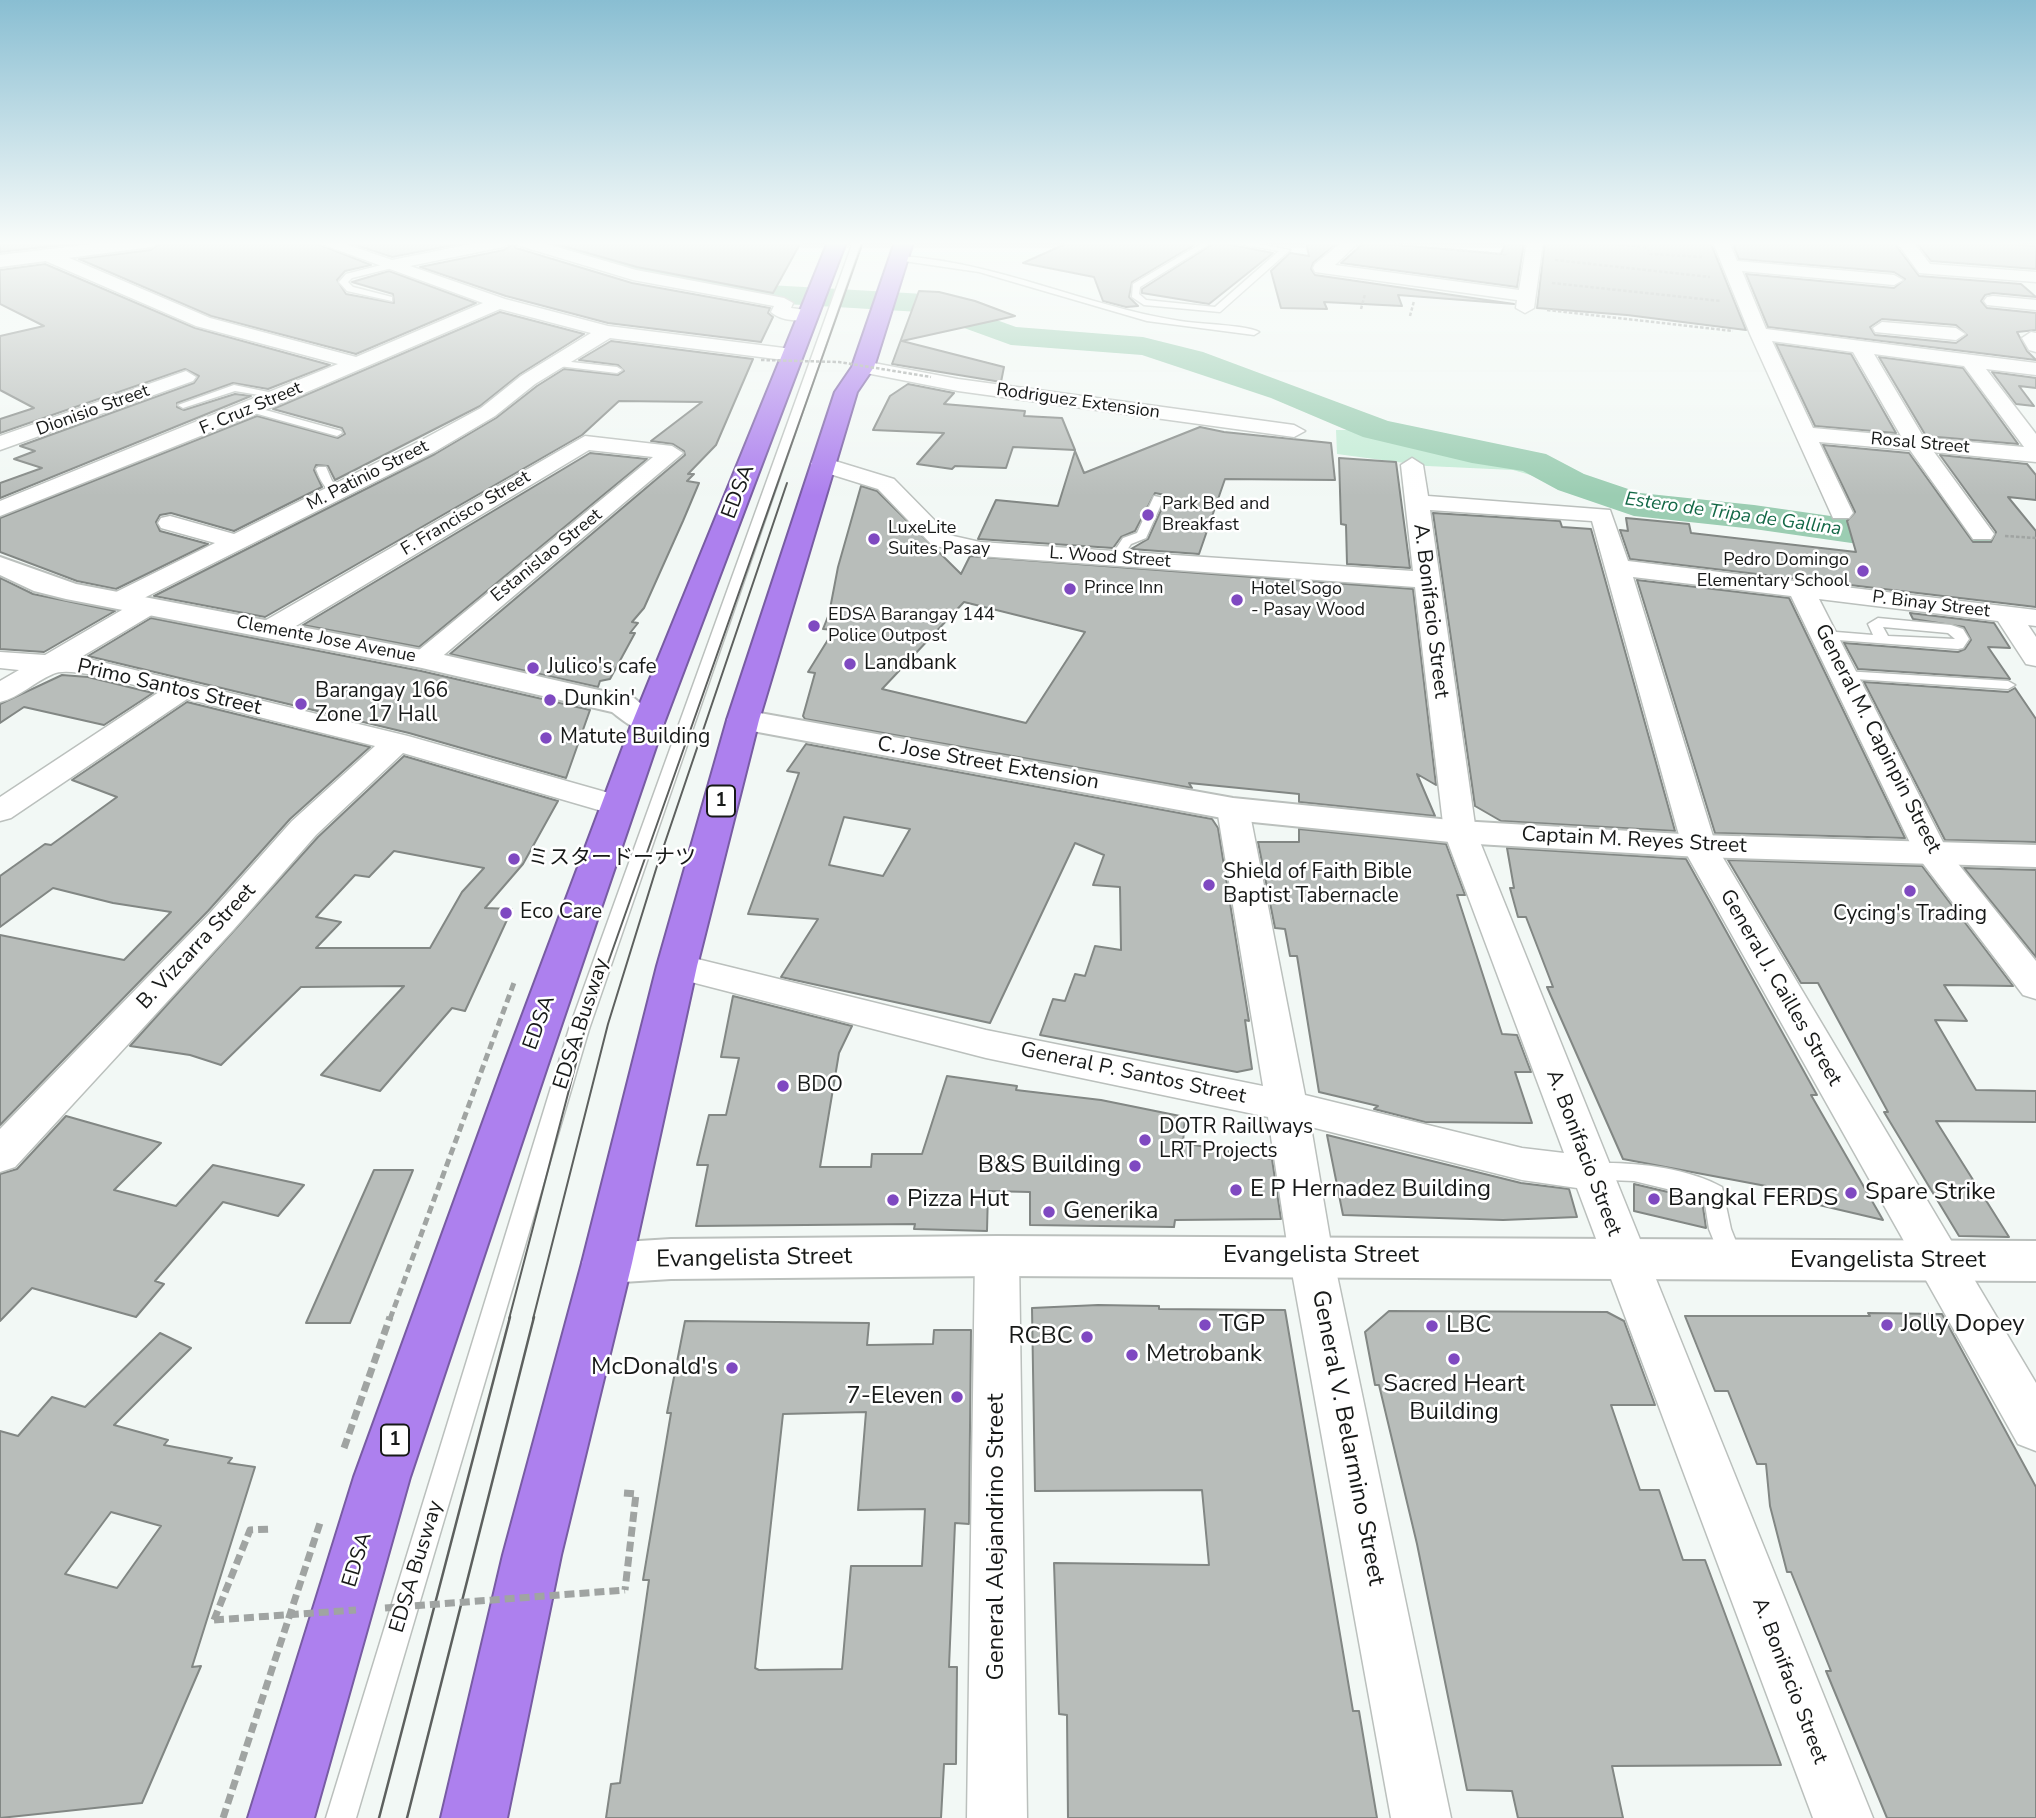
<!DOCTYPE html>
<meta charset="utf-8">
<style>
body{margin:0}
canvas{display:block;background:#f2f8f5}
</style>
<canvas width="2036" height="1818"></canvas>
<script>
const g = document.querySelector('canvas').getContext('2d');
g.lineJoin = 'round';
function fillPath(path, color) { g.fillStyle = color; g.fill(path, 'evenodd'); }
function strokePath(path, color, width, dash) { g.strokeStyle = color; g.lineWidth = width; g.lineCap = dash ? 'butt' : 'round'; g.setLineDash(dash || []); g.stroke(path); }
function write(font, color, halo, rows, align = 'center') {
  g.font = font + ' "Nunito Sans","Noto Sans JP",sans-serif'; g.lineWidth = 5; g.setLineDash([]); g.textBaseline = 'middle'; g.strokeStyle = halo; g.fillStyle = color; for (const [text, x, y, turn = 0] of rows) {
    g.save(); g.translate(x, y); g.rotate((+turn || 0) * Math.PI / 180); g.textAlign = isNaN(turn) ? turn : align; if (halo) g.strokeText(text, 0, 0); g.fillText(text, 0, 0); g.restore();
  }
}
fillPath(new Path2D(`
 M1336 430H1352L1520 465 1541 478 1513 470 1427 466 1337 454Z`), '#c4ecd6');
fillPath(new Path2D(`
 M532 242H573L619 256 769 285 924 294 1016 327 1143 337 1203 352 1388 421 1546 454 1584 474 1640 493 1754 505 1942 532 2036 537V561L1942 556 1754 529 1634 516 1558 490 1523 471 1472 463 1363 437 1271 398 1142 355 1011 345 920 312 769 303 614 271 536 248Z`), '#9bcdb2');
const building = new Path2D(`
 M0 242H89L0 252Z
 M162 242H313L371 265 345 271 337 280 346 294 394 303 393 294 352 282 389 271 476 303 356 354 211 316 79 259 151 250Z
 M347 242H469L392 257Z
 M549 242H801L773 293 637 267Z
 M1070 242H1199L1132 282 1129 297 1138 306 1126 307 1103 301 1094 277 1023 263Z
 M1216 242 1273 253 1209 304 1142 293V289Z
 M1306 242H1338L1313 263 1311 269 1315 275 1514 304 1398 295 1402 306 1324 302 1327 309 1281 308 1271 271 1290 253 1309 256Z
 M1365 242 1501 254 1506 242H1524L1517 287 1341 263Z
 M1545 242 1711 244 1746 330 1627 315 1537 308Z
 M1732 242H1898L1897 247 1919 276 2021 284 2036 297 1993 293 1985 295 1981 301 1987 308 2036 313V330L2017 332 2027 351 2036 360 1768 327 1746 274 1894 288 1905 279 1894 272 1739 259ZM1882 319 1956 325 1967 335 1956 343 1875 335 1870 327Z
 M1916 242H1991L2036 246V269L1931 261Z
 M513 244 516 248 632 283 770 308 768 313 773 317 761 342 608 323 506 296 420 267 504 250Z
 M45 264 195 328 330 365 268 389 233 383 177 403V407L184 410 235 394 251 396 0 498V483L42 468 14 459 35 451 20 446 194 383 199 376 185 369 0 433V419L34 408 0 390V336L44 326 0 304V270Z
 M919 291 939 292 975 301 1015 316 902 341 1004 367 1001 382 892 364Z
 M500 312 584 334 520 374 480 406 335 480 328 466 316 465 314 470 322 487 234 531 171 513 160 515 156 522 160 531 208 544 116 589 77 581 0 552V518L257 416 338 438 345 434 342 428 273 409Z
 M611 341 753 359 716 445 688 474H694L687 481 699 483 683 521 644 608 632 622 638 623 630 633H635L610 679 600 681 598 687 450 654 685 455 684 451 673 444 651 441 702 402 619 401 582 435 265 617 154 596 435 454 496 418 537 386 564 369 618 375 624 371 618 365 579 360Z
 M1776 344 1851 354 1896 433 1815 426Z
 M1879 357 1963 368 2018 444 1926 436Z
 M1992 372 2036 378V388L2019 386 2034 406 2016 404Z
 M908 384 954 393 944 404 1025 411 1024 416 1062 418 1075 450 1013 447 1006 468 955 466 952 469 917 464 944 433 873 430 890 396Z
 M1200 427 1224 432 1331 443 1335 480 1225 479 1199 554 1131 549 1148 539 1166 499 1165 495 1155 493 1135 531 1121 537 1113 548 978 539 996 500 1058 506 1075 451 1084 473Z
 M1823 445 1909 453 1973 542H1991L1996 532 1940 455 2027 464 2036 475V500L2008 497 2036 531V607L1630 559 1620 530 1628 531 1626 518 1689 524 1691 533 1856 552 1847 521 1855 512Z
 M590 453 647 459 419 647 303 625Z
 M1339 458 1396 462 1410 568 1347 564 1346 525 1341 524Z
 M861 486 877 491 961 574 970 556 1413 589 1436 785 1417 774 1435 816 1299 802V794L1189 783 1192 788 805 719 803 716 815 673 808 672 834 630 823 629 829 614 838 567ZM964 602 1085 632 1026 723 882 689Z
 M1433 513 1560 521 1562 527 1591 529 1675 831 1501 821 1475 806Z
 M0 578 33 594 115 611 44 652 0 649Z
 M1637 580 1789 598 1905 838 1715 833Z
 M1910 613 1994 623 2010 648 1988 647 2010 679 1858 669 1844 643 1958 652 1965 649 1971 640 1964 627 1913 619Z
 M151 618 421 671 590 710 566 778 409 733 88 656Z
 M62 675 88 677 153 693 104 725 24 707 0 723V704Z
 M1864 682 2008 692 2015 688 2036 719V842L1945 840Z
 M187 702 370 747 290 819 208 911 0 1125V935L124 960 171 912 113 903 53 888 0 927V876L45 844 51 845 117 797 72 780Z
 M806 744 1212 819 1218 828 1234 928 1249 1021 1245 1020 1252 1069 1237 1072 1040 1035 1053 999 1065 1001 1075 974 1085 976 1095 946 1121 950 1120 887 1093 885 1104 855 1075 843 990 1023 781 977 818 919 748 914 799 773 787 771ZM844 817 910 829 883 876 829 865Z
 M404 756 558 801 523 864 485 908 512 909 465 1011 452 1008 380 1091 321 1075 404 986 301 987 221 1065 190 1055 130 1046 318 837ZM394 851 484 868 462 892 430 948H316L341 922 316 917 355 875 369 877Z
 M1299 829 1446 844 1465 895H1457L1502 1034 1517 1035 1531 1072H1515L1532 1123 1425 1122 1374 1109 1378 1106 1319 1092 1297 956H1290L1285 929 1275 928 1258 842H1299Z
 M1507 848 1686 859 1817 1095H1811L1883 1220 1772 1194 1766 1186 1623 1159 1547 987H1553L1526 917H1518L1510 888H1514Z
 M1728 860 1922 866 2013 986 1944 985 1967 1021 1935 1020 1976 1090 2036 1091V1122L1936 1121 2009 1237 1959 1236 1884 1112H1888L1818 983H1801Z
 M1964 868 2036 870V957Z
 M733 996 852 1026 839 1053 820 1167H871L872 1154H922L947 1076 1017 1086 1016 1090 1101 1100 1185 1117 1183 1143 1272 1159 1281 1219 1175 1220 1174 1227 1030 1225V1192L988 1191 987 1231 914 1229 915 1224 696 1226 708 1165H697L709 1115H726L739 1058 721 1057Z
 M66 1116 161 1143 114 1190 176 1206 213 1165 304 1185 278 1216 223 1202 155 1281 164 1284 136 1317 32 1288 0 1321V1174L17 1169Z
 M1327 1135 1521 1183 1569 1189 1577 1217 1503 1220 1343 1215Z
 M374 1170H413L350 1323H306Z
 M1634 1184 1702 1200 1706 1228 1634 1211Z
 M1098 1305 1159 1306V1309L1285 1310 1353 1711H1359L1377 1818H1068L1067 1715 1059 1714 1054 1563 1209 1565 1202 1490 1035 1491 1032 1308Z
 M1389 1311 1607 1312 1624 1321 1655 1405H1611L1640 1490H1659L1683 1560H1705L1781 1765 1612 1766 1623 1818H1518L1512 1791 1467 1790 1417 1544 1379 1385H1375L1365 1332Z
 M1868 1313 1942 1314 2036 1487V1818H1887L1826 1671H1831L1791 1572H1787L1770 1506 1766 1464H1757L1728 1391H1715L1685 1316H1870Z
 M685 1321 869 1323 867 1345 933 1344 934 1330H971L969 1524 955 1523 949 1667H957L956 1764H944L941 1818H606L611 1784 620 1783 649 1580H643L671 1413H667ZM866 1412 858 1510 925 1509 922 1566H851L842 1669 759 1670 755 1668 783 1414Z
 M160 1333 191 1348 114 1425 168 1440 164 1445 232 1458 228 1463 255 1467 192 1667 201 1666 142 1803 0 1818V1431L18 1436 52 1397 85 1407ZM111 1512 161 1526 117 1588 65 1574Z`);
fillPath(building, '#b8bdba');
strokePath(building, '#828784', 2);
const lane = new Path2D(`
 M853 242H861L589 1029 356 1818H326L569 1029Z
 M1204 242H1213L1140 287 1139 294 1146 300 1215 307 1279 251 1229 242H1248L1290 250 1220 312 1144 305 1132 297 1133 284Z
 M900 256C997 262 1085 306 1180 321 1197 324 1248 325 1259 332L1254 335 1147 321 979 272 897 260Z
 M393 262 396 267 352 278 348 282 353 287 392 297V301L347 291 339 282 346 274Z
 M553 360 617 367 622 370 617 373 550 365V361Z
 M234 385 288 396 283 399 235 391 183 408 178 405Z
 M251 406 341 431 342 433 337 436 247 411V407Z
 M318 467H326L332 481 344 491 342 493C327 495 321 482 316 469Z
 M1154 496 1164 498 1146 538 1131 544 1119 562H1111L1109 559 1123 538 1137 533Z
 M1878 618 1951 625 1963 629 1969 639 1963 648 1958 649 1824 639 1817 635 1824 631 1873 635 1868 624ZM1883 627 1948 633 1955 639 1888 636Z
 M1844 671 2008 681 2015 685 2008 689 1839 678V672Z
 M1606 1163C1642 1163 1689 1169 1722 1187L1731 1229 1743 1259 1740 1266 1732 1268 1724 1266 1709 1229 1704 1198 1634 1181 1583 1179 1580 1173 1583 1167Z`);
const street = new Path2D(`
 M316 242H339L392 260 481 242H511L503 247 410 266 505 299 608 326 792 349 802 355 792 361 610 338 535 384 495 416 434 452 140 600 155 601 159 607 155 613 81 657 408 736 630 799 635 806 630 813 619 816 403 753 316 835 234 929 15 1167 0 1172V1129L210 913 292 821 375 746 187 699 11 818 0 821V797L159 692C137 686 71 665 53 674 34 682 20 697 0 702V681L19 670 0 668V652L45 655 127 607H110L106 601 110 595 215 543 161 528 158 523 161 518 170 516 234 534 418 442 481 408 521 376 591 333 500 309 258 413 0 516V501L338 364 196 326 41 259V251H53L210 318 356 357 483 303Z
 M515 242H540L636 270 784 298 793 303 791 308 813 311 816 315C807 324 780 321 771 312L774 306 633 280 517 245Z
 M1342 242H1359L1335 265 1519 290 1527 242H1543L1534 308 1525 313 1516 308 1517 300 1315 272 1313 268 1315 264Z
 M1713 242H1729L1737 261 1894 275 1903 280 1894 285 1742 271 1766 329 2036 363V375L1986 369 2036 434V462L1934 452 1994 534 1991 539H1973L1910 450 1819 442 1853 513 1849 518H1833L1750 334ZM1772 341 1853 352 1901 436 1813 428ZM1874 354 1964 366 2024 447 1924 438Z
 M1901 242H1913L1930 264 2036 272V282L1919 273 1899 245Z
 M1993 296 2036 300V310L1987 305 1984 301 1987 297Z
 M1882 322 1956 328 1965 334 1956 340 1875 332 1873 328Z
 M2031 332 2036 333V352L2029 350 2022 338Z
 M863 361 958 379 1294 425 1305 431 1294 437 958 391 856 371 853 367Z
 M186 371 196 377 193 381 0 450V436Z
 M585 436 672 446 683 453 432 665 422 667 412 665 408 659 653 457 589 450 281 635H261L257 629 261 623Z
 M822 457 894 479 949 535 980 542 1413 571 1401 465 1412 458 1423 465 1428 496 1610 510 1628 561 2036 610V626L2028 625 2036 637V666L2026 664 1998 621 1819 599 1947 850 2036 961V999L2023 995 1915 853 1791 596 1633 577 1716 846 2036 1383V1451L2018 1444 1682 846 1592 521 1430 510 1476 832 1873 1818H1813L1577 1188 1522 1180 1311 1127 1333 1256 1451 1818H1391L1289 1256 1268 1117 986 1058 664 975 659 966 664 957 677 954 986 1030 1263 1086 1217 809 1222 802 1233 799 1244 802 1249 809 1305 1095 1522 1148 1564 1153 1444 832 1415 587 980 556 932 545 878 489 814 469 811 464 814 459Z
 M997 1238 1013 1243 1019 1256 1027 1818H967L975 1256 981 1243Z`);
const secondary = new Path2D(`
 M110 242H160L151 247 0 267V255Z
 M0 557 76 584 422 650 634 698 664 723 660 730C639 735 628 724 612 712L422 668 66 599 34 591 0 575Z
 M743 710 1233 798 1460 821 1699 835 2036 845V867L1699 857 1460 843 1233 820 731 727 727 720 731 713Z
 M997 1236 2036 1241V1281L997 1276 671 1279 607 1283 589 1277 582 1263 589 1249 607 1243 671 1239Z`);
const highway = new Path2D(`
 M828 242H846L664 723 547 1067 410 1477 314 1818H248L354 1477 503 1067 632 723Z
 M895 242H913L874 367 857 392 759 720 697 966 632 1263 561 1555 507 1818H441L503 1555 582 1263 657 966 727 720 835 392 852 367Z`);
strokePath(lane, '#bbc0bd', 3);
strokePath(street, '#bbc0bd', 3);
strokePath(secondary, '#bbc0bd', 4);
strokePath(highway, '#785ca3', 4);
strokePath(new Path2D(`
 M1599 242 1648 248 1650 254 1702 257
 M1448 249 1508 255
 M1555 260 1710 277
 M1552 283 1721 301
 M1361 309 1365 294
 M1547 310 1733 331
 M1410 316 1414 301
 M2005 536 2036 538
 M810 621H816`), '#a0a4a2', 2.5, [3.5, 2]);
strokePath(new Path2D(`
 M390 1319 515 980`), '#a0a4a2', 5, [8, 4.5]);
strokePath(new Path2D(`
 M344 1448 390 1317
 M624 1493 636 1494 625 1590
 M214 1620 250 1530 271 1529
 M223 1818 321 1520`), '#a0a4a2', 7, [10, 5]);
fillPath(lane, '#fff');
fillPath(street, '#fff');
fillPath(secondary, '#fff');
fillPath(highway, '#ad80ee');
strokePath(new Path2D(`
 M509 1319 586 1025 863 242
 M533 1319 608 1024 657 866 787 483`), '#5d605e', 2);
strokePath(new Path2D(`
 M379 1818 510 1317
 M407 1818 534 1317`), '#5d605e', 2.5);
strokePath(new Path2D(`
 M761 360 839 362 931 377`), '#a0a4a2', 2.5, [3.5, 2]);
strokePath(new Path2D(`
 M385 1608 625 1590
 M214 1620 356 1610`), '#a0a4a2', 7, [10, 5]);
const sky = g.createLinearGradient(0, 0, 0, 496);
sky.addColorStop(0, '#89bed2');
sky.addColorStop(0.49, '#f9fcfa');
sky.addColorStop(1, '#f9fcfa00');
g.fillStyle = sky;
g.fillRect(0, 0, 2036, 496);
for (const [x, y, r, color] of [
 [1148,515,7,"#7f49c1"],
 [874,539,7,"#7f49c1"],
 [1863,571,7,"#7f49c1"],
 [1070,589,7,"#7f49c1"],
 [1237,600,7,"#7f49c1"],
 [814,626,7,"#7f49c1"],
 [850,664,7,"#7f49c1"],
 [533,668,7,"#7f49c1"],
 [550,700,7,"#7f49c1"],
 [301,704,7,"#7f49c1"],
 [546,738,7,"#7f49c1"],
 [514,859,7,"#7f49c1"],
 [1209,885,7,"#7f49c1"],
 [1910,891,7,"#7f49c1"],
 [506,913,7,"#7f49c1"],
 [783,1086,7,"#7f49c1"],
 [1145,1140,7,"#7f49c1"],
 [1135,1166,7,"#7f49c1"],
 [1236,1190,7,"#7f49c1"],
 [1851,1193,7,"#7f49c1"],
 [1654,1199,7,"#7f49c1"],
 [893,1200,7,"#7f49c1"],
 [1049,1212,7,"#7f49c1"],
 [1205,1325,7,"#7f49c1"],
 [1887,1325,7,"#7f49c1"],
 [1432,1326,7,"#7f49c1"],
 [1087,1337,7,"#7f49c1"],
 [1132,1355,7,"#7f49c1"],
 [1454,1359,7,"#7f49c1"],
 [732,1368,7,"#7f49c1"],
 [957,1397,7,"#7f49c1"]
]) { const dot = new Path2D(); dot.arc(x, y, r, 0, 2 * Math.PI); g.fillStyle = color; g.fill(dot); strokePath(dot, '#fff', 2.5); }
write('18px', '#171918', '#fff', [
 ["Rodriguez Extension",1078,402,8],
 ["F. Cruz Street",251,409,-23],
 ["Dionisio Street",93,411,-20],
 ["Rosal Street",1920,444,5],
 ["M. Patinio Street",368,476,-27],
 ["F. Francisco Street",466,514,-31],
 ["Estanislao Street",547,556,-39],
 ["L. Wood Street",1110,558,4],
 ["P. Binay Street",1931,605,7],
 ["Clemente Jose Avenue",326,640,11]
]);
write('18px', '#171918', '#fff', [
 ["Park Bed and",1162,505],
 ["Breakfast",1162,526],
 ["LuxeLite",888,529],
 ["Suites Pasay",888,550],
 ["Pedro Domingo",1849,561,"right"],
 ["Elementary School",1849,582,"right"],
 ["Prince Inn",1084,589],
 ["Hotel Sogo",1251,590],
 ["- Pasay Wood",1251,611],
 ["EDSA Barangay 144",828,616],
 ["Police Outpost",828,637]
], 'left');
write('italic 19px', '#136846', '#fff', [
 ["Estero de Tripa de Gallina",1733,515,8]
]);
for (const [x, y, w] of [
 [721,801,28],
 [395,1440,28]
]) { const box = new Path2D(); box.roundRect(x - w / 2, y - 15.5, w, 31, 5); g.fillStyle = '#fff'; g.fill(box); strokePath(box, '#171918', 2); }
write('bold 19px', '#171918', null, [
 ["1",721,801],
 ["1",395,1440]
]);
write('21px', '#171918', '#fff', [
 ["EDSA",739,492,-69],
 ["A. Bonifacio Street",1430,611,83],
 ["Primo Santos Street",169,688,13],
 ["General M. Capinpin Street",1877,739,63],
 ["C. Jose Street Extension",988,764,10],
 ["Captain M. Reyes Street",1634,841,3],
 ["B. Vizcarra Street",197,947,-47],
 ["General J. Cailles Street",1780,988,60],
 ["EDSA",540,1023,-70],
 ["EDSA Busway",582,1024,-72],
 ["General P. Santos Street",1133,1074,12],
 ["A. Bonifacio Street",1583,1153,69],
 ["EDSA",358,1560,-73],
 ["EDSA Busway",417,1567,-73],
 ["A. Bonifacio Street",1789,1681,69]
]);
write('21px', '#171918', '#fff', [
 ["Landbank",864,664],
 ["Julico's cafe",547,668],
 ["Barangay 166",315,692],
 ["Zone 17 Hall",315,716],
 ["Dunkin'",564,700],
 ["Matute Building",560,738],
 ["ミスタードーナツ",528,859],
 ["Shield of Faith Bible",1223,873],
 ["Baptist Tabernacle",1223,897],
 ["Eco Care",520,913],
 ["Cycing's Trading",1910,915,"center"],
 ["BDO",797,1086],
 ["DOTR Raillways",1159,1128],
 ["LRT Projects",1159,1152]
], 'left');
write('24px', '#171918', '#fff', [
 ["B&S Building",1121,1166,"right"],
 ["E P Hernadez Building",1250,1190],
 ["Spare Strike",1865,1193],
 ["Bangkal FERDS",1668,1199],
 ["Pizza Hut",907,1200],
 ["Generika",1063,1212],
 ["TGP",1219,1325],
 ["Jolly Dopey",1901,1325],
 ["LBC",1446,1326],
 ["RCBC",1073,1337,"right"],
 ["Metrobank",1146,1355],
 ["McDonald's",718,1368,"right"],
 ["Sacred Heart",1454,1385,"center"],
 ["Building",1454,1413,"center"],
 ["7-Eleven",943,1397,"right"]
], 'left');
write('24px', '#171918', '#fff', [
 ["Evangelista Street",1321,1256],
 ["Evangelista Street",754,1259,-1],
 ["Evangelista Street",1888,1261],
 ["General V. Belarmino Street",1347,1438,79],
 ["General Alejandrino Street",997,1537,-90]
]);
</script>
